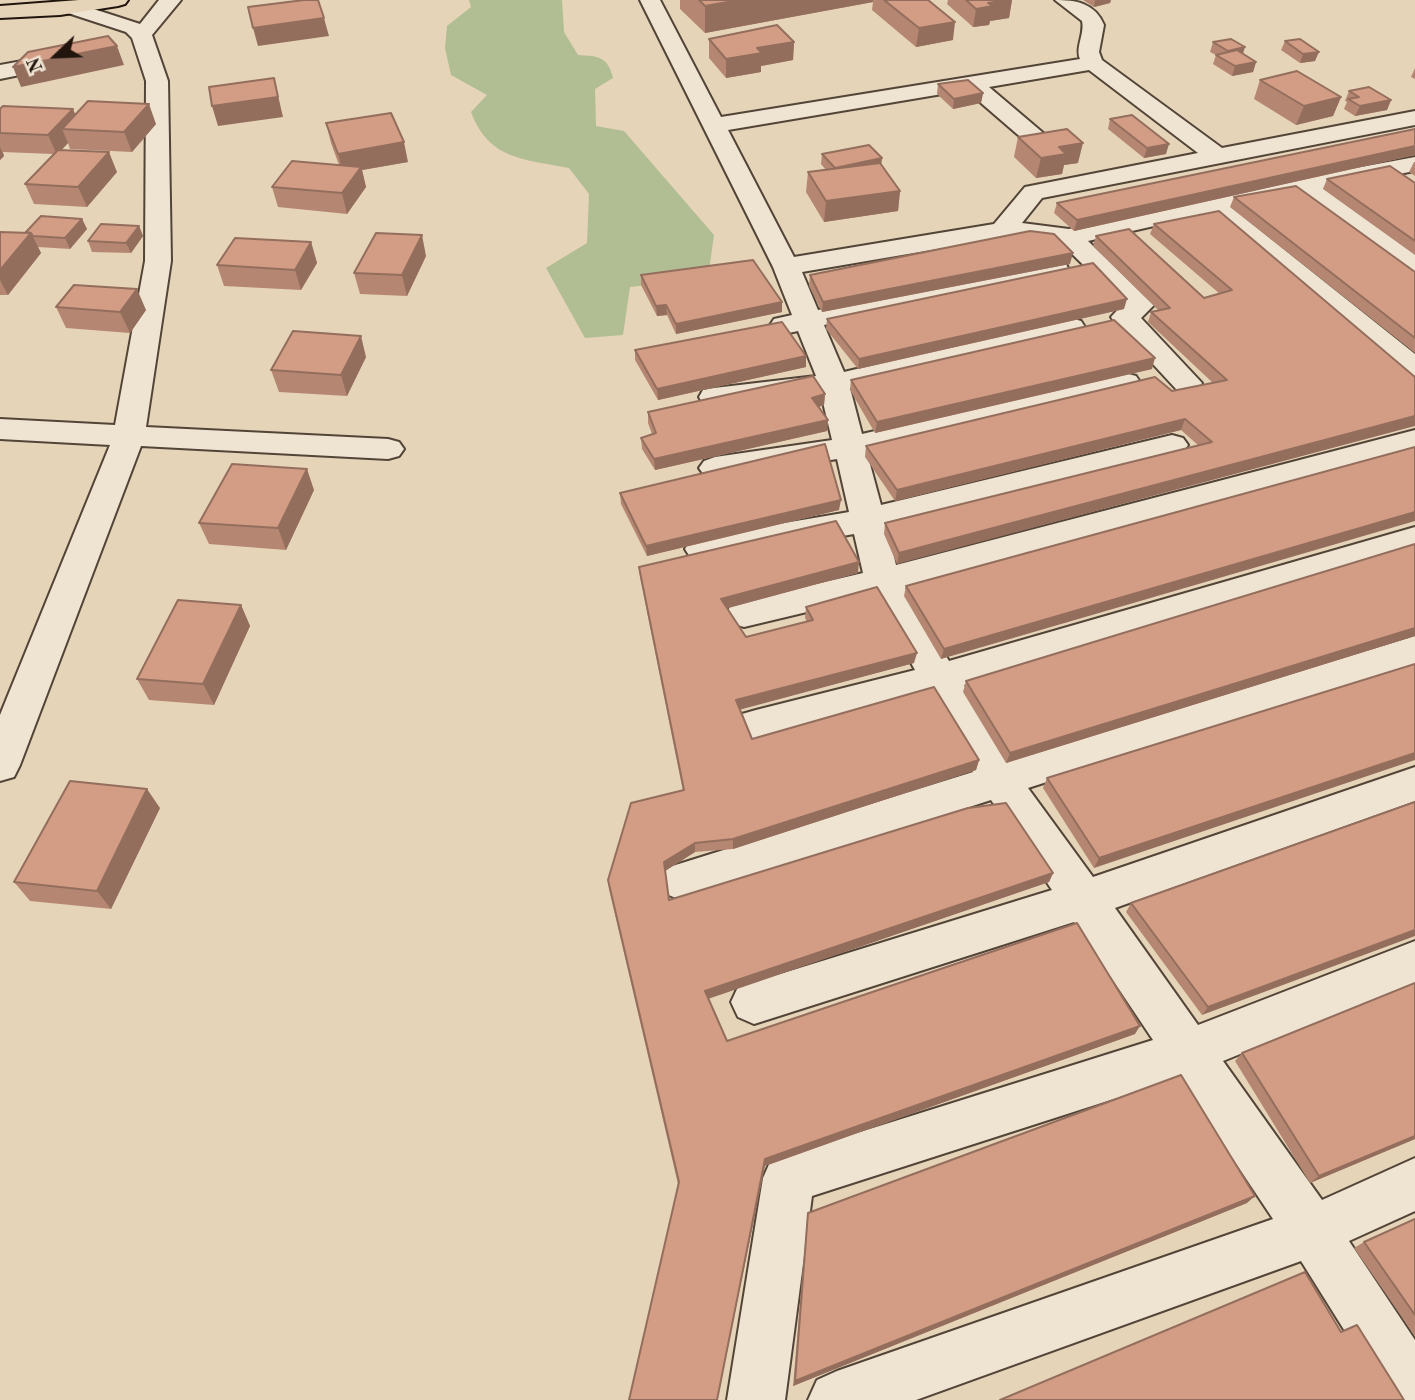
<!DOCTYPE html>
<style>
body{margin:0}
#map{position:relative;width:1415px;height:1400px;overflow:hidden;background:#e6d4b9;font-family:"Old Standard TT",serif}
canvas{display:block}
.north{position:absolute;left:21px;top:21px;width:70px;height:70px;-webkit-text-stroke:5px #efe3d2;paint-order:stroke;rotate:247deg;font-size:19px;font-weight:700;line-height:28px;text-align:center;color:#21150d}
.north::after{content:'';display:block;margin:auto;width:24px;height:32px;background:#21150d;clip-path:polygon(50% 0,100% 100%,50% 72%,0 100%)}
</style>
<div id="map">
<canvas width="1415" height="1400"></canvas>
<div class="north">N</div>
</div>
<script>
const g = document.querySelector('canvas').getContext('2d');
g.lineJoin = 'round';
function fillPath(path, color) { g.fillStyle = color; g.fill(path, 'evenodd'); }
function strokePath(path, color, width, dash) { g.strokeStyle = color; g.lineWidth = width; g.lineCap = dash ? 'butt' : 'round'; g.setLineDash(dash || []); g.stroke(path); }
fillPath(new Path2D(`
 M469 0H562L564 32 578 55C599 56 608 57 613 78L595 89 596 126 624 131 714 235 708 278 630 287 623 335 585 338 546 268 587 243 589 194 569 168C524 159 489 160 471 112L487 95 451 75 445 48 447 26 471 7Z`), '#b1bd92');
const minor = new Path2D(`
 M159 0H181L152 35 168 81 171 261 146 427 388 439 399 442 404 449 399 456 388 459 141 446 20 765 14 777 0 781V715L110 445 0 439V419L115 425 145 261 146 81 132 38 126 32 65 12 62 8 65 4 72 2 140 24Z
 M640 0H660L721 117 1080 59C1075 47 1085 34 1082 21L1055 0C1076 0 1095 3 1104 25L1099 52 1102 60 1222 148 1415 111V125L1042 198 1022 223 1069 229 1302 178 1415 157V171L1323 188 1415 254V275L1405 273 1298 193 1232 208 1415 354V378L1405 375 1207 214 1088 241 1154 305 1141 318 1202 383 1198 389 1187 392 1176 389 1115 323 1111 317 1123 304 1061 243 1034 239 1002 238 802 272 818 310 1056 262 1066 264 1069 270 1066 276 1056 278 824 325 844 372 1071 318 1081 321 1085 327 1081 333 850 388 862 434 1125 373 1136 376 1140 382 1136 388 867 453 881 505 1172 435 1183 438 1188 445 1183 452 887 527 896 565 1415 430V450L905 588 949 661 1415 527V551L964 685 1009 761 1415 636V664L1028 788 1093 877 1415 767V801L1115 908 1198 1025 1415 941V983L1223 1061 1322 1200 1415 1158V1211L1349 1241 1415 1340V1400H1388L1301 1261 916 1400H808L817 1380 837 1371 1273 1219 1179 1078 812 1196 785 1400H727L763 1178 771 1160 1153 1040 1074 922 754 1024 738 1017 731 1002 738 987 1052 890 991 800 681 900 666 894 659 881 666 868 973 772 930 695 756 740 742 736 736 725 742 714 756 710 915 670 874 596 744 627 731 623 726 614 731 605 744 601 863 573 854 534 702 561 690 557 685 549 690 541 702 537 849 512 837 459 715 479 704 475 699 468 704 461 715 457 832 440 821 394 714 406 703 404 699 397 703 390 714 388 816 376 798 331 784 334 774 331 770 325 774 319 792 315 773 267ZM1089 70 1198 153 1025 187 994 224 794 257 728 130 966 90 1039 153H1055L1059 148 1055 143 989 87Z
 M66 53 74 54 77 59 74 64 0 79V65Z`);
const highway = new Path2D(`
 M79 0H128L125 4 118 6 60 15 0 18V6Z`);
strokePath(minor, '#524538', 4);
strokePath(highway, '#21150d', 4);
fillPath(minor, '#efe3d2');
fillPath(highway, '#e6d4b9');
fillPath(new Path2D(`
 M680 0H928L953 40 916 47 872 10 873 2 705 33 680 9Z
 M948 0H1012L1009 18 990 21 989 25 973 27 947 4Z
 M1083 0H1111L1110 3 1094 7Z
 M709 39 794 42 793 60 761 66V72L726 78 709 58Z
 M1285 41 1315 61 1300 63 1281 50Z
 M1213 42 1243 54 1256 62 1253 72 1232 76 1213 64 1216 55 1210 52Z
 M1415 68V79L1411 77Z
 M1260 80 1341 97 1333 116 1296 125 1254 99Z
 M938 84 983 93 981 103 953 109 937 94Z
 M1349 91 1391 100 1387 110 1355 116 1344 109 1347 102 1345 101Z
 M0 109H73L75 115 156 124 132 152 70 149 68 143 61 150 117 172 87 207 34 204 25 184 53 154 3 152 4 156 0 160Z
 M1110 119 1166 154 1144 158 1108 129Z
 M326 123 408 162 362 170 366 187 347 214 278 207 272 187 339 165 331 143Z
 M1415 129V155L1074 231 1054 213 1057 203Z
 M1018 137 1078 163 1064 165 1062 174 1036 178 1014 157Z
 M822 154 881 165 900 191 898 211 824 222 806 192 808 172 826 170 821 164Z
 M1414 162H1415V176L1409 172Z
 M1327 179 1415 183V255L1323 189Z
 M1234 197 1415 272V353L1230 207Z
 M82 219 87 229 70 249 38 247 41 253 8 295H0V232H26Z
 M1154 224 1415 377 897 564 884 534 885 523 1199 446 1181 430 895 501 865 457 866 446 1172 391 1213 383 1148 322 1151 312 1158 310 1093 246 1096 236 1204 298 1220 294 1150 234Z
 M139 226 143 236 131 253 92 252 88 241Z
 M311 242 317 263 301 290 224 286 217 265Z
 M426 256 407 296 360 294 354 273Z
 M1070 264 822 312 809 286 810 275Z
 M641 275 782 312 676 334 667 315 657 316 641 285Z
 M56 307 146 310 130 333 66 328Z
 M1124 309 858 369 826 329 827 319Z
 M635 350 806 367 658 400 635 360Z
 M366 357 347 396 279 392 271 370Z
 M1152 369 875 433 850 390 851 380Z
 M825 394 824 405 819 407 828 420 827 431 655 470 642 449 641 438 652 434 648 423V412Z
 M1415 447 941 659 904 596 906 586Z
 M314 490 286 550 209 544 199 523Z
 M620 493 839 510 647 556 621 504Z
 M1415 544V636L1006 763 963 692 966 681Z
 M639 567 858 573 727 608 746 637 807 622 805 618 806 607 914 663 740 709 752 739 979 760 976 770 733 849 695 852 665 871 669 900 1053 873 1049 882 708 998 727 1041 1135 1034 765 1166 678 1184 609 889 608 880 683 791 640 577Z
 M241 605 250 626 214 705 149 700 137 679Z
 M1415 664 1094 868 1043 788 1047 778Z
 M1415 802 1202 1015 1126 912 1131 903Z
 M160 808 111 909 30 901 14 882Z
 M1415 983V1139L1310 1183 1235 1061 1242 1053Z
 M1247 1203 793 1386 807 1220 808 1213Z
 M1415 1219V1336L1354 1248 1364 1242Z`), '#b58772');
fillPath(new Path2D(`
 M739 0H873V2L705 33V6Z
 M1012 0 1009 18 990 21 989 25 973 27 976 9 988 3Z
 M1095 0H1111L1110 3 1094 7Z
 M324 18 329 36 258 46 253 28Z
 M955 22 953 40 916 47 919 28Z
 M794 42 793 60 761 66V72L726 78V59L757 48Z
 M117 46 124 65 21 87 13 67Z
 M1245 47 1242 57 1224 60 1228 51Z
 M1319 52 1315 61 1300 63 1303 54Z
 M1256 62 1253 72 1232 76 1235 66Z
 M274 78 283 117 218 126 212 106Z
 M983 93 981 103 953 109 954 99Z
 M1341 97 1333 116 1296 125 1304 106Z
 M1391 100 1387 110 1355 116 1360 106Z
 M149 104 156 124 132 152 124 132Z
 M73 109 81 128 62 129 68 143 57 155 48 135Z
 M404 142 408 162 362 170 366 187 347 214 342 193 343 174 338 154Z
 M1083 143 1078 163 1064 165 1062 174 1036 178 1041 158 1059 147Z
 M1169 144 1166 154 1144 158 1147 148Z
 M1415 146V155L1074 231 1077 220Z
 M0 147 4 156 0 160Z
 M109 152 117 172 87 207 78 187Z
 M882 158 881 168 834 178 835 168Z
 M900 191 898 211 824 222 826 201Z
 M82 219 87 229 70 249 65 238Z
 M139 226 143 236 131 253 126 243Z
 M31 233 41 253 8 295 0 280V270Z
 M422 235 426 256 407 296 402 275Z
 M311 242 317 263 301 290 295 270Z
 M1073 253 1070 264 822 312 823 302Z
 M137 289 146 310 130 333 120 312Z
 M1127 299 1124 309 858 369 859 359Z
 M782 302V312L676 334V324Z
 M666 305 667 315 657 316 656 306Z
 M361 336 366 357 347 396 341 375Z
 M806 356V367L658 400 657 389Z
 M1155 358 1152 369 875 433 877 422Z
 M825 394 824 405 811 409 812 398Z
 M1415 416V426L897 564 899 553Z
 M1185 419 1181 430 895 501 897 490Z
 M828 420 827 431 655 470 654 459Z
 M307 469 314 490 286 550 278 528Z
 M841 500 839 510 647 556 646 546Z
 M1415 512V521L941 659 944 649Z
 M859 562 858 573 721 610V599Z
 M241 605 250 626 214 705 203 684Z
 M1415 628V636L1006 763 1010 753Z
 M917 653 914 663 735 711 736 700Z
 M1415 753V760L1094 868 1099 858Z
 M979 760 976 770 733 849V839Z
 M147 789 160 808 111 909 97 891Z
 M695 843V852L665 871 664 862Z
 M1053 873 1049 882 705 1000V991Z
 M1415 930V936L1202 1015 1208 1007Z
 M1140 1026 1135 1034 765 1166 717 1400 765 1159Z
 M1415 1136V1139L1310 1183 1319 1176Z
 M1255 1196 1247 1203 793 1386 795 1381Z`), '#946e5d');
const building = new Path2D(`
 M304 0H318L324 18 253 28 248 7Z
 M699 0H739L705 6Z
 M884 0H928L955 22 919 28Z
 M966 0H1009L988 3 993 6 976 9Z
 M777 25 794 42 757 48 762 53 726 59 709 39Z
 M108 36 117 46 13 67 28 52Z
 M1231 39 1245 47 1228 51 1213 42Z
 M1300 39 1319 52 1303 54 1285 41Z
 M1237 50 1256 62 1235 66 1216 55Z
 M1297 71 1341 97 1304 106 1260 80Z
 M274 78 278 97 212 106 209 87Z
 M968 80 983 93 954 99 938 84Z
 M1369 87 1391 100 1360 106 1348 99 1359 97 1349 91Z
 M88 101 149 104 124 132 62 129Z
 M3 106 73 109 48 135 0 133V109Z
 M391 113 404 142 338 154 326 123Z
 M1132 115 1169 144 1147 148 1110 119Z
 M1067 129 1083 143 1059 147 1066 154 1041 158 1018 137Z
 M1415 129V146L1077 220 1057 203Z
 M869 145 882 158 835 168 822 154Z
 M58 150 109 152 78 187 25 184Z
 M292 161 361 167 342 193 272 187Z
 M880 163 900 191 826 201 808 172Z
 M1390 166 1415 183V241L1327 179Z
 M1296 186 1415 272V338L1234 197Z
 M1219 211 1415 377V416L899 553 885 523 1212 442 1185 419 897 490 866 446 1155 377 1172 391 1227 380 1151 312 1170 308 1096 236 1129 229 1204 298 1232 290 1154 224Z
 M41 216 82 219 65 238 33 236 31 233 26 232Z
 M101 224 139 226 126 243 88 241Z
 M1030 231 1054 234 1073 253 823 302 810 275Z
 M0 232 31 233 0 270Z
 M376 233 422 235 402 275 354 273Z
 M235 238 311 242 295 270 217 265Z
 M753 260 782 302 676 324 666 305 656 306 641 275Z
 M1093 263 1127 299 859 359 827 319Z
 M74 285 137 289 120 312 56 307Z
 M1114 320 1155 358 877 422 851 380Z
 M782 322 806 356 657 389 635 350Z
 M293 331 361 336 341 375 271 370Z
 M813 376 825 394 812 398 828 420 654 459 641 438 656 433 648 412Z
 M825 444 841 500 646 546 620 493Z
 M1415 447V512L944 649 906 586Z
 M232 464 307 469 278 528 199 523Z
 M836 521 859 562 721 599 746 637 813 620 806 607 877 587 917 653 736 700 752 739 934 687 979 760 733 839 695 843 664 862 669 900 968 808 1006 803 1053 873 705 991 727 1041 1077 923 1140 1026 765 1159 717 1400H629L679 1182 608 880 631 803 684 790 639 567Z
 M1415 544V628L1010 753 966 681Z
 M178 600 241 605 203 684 137 679Z
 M1415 664V753L1099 858 1047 778Z
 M70 781 147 789 97 891 14 882Z
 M1415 802V930L1208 1007 1131 903Z
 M1415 983V1136L1319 1176 1242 1053Z
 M1181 1075 1255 1196 795 1381 808 1213Z
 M1415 1219V1315L1364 1242Z
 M1305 1272 1341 1332 1357 1325 1404 1400H1000Z`);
fillPath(building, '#d39d85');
strokePath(building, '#946e5d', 2);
</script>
